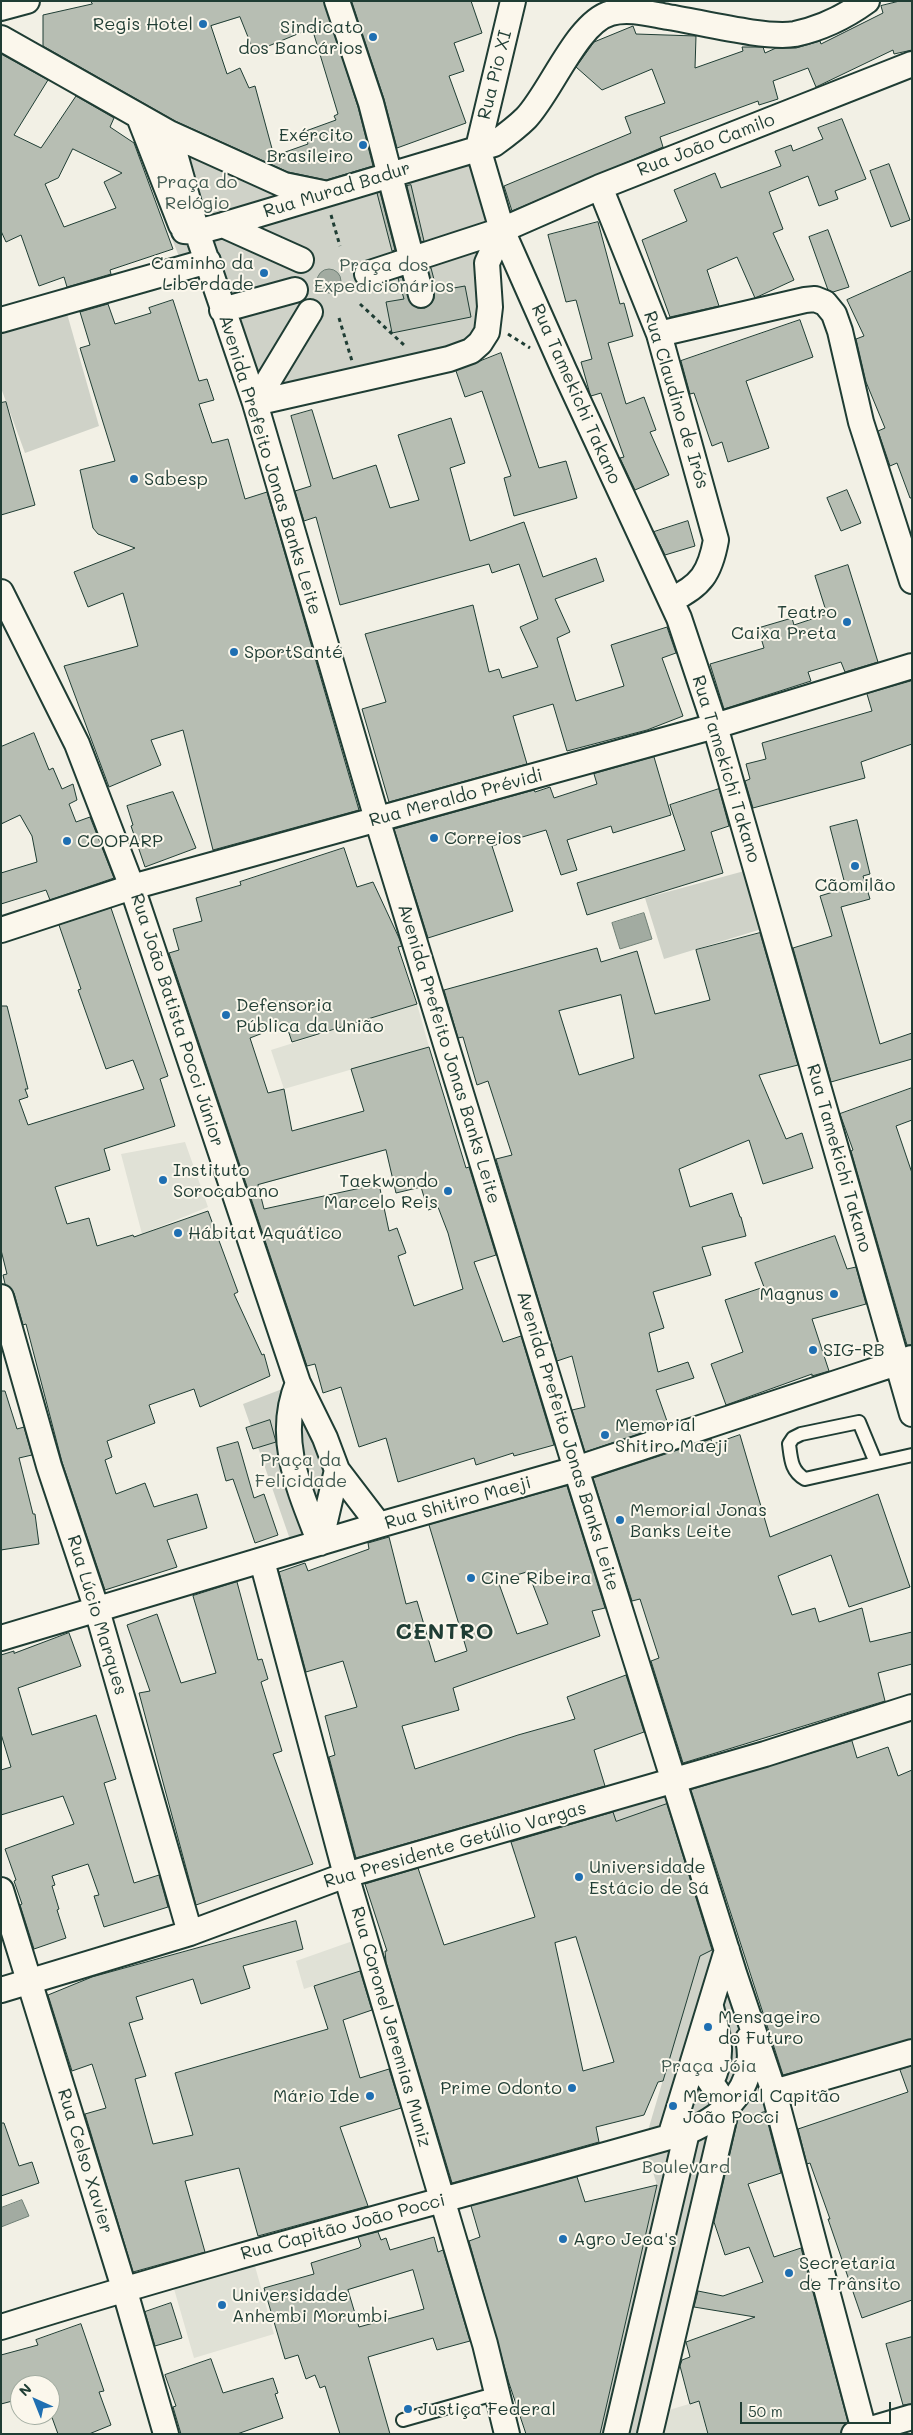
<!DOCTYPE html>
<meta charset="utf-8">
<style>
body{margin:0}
#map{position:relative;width:913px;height:2435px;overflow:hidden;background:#f2f0e5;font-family:Mali,sans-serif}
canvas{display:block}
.frame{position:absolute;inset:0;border:2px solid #1f3d34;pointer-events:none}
.north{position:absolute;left:10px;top:2375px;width:50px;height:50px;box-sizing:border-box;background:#fbf7ec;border:1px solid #a3ada2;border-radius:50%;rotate:316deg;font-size:14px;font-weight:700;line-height:20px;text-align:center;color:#1f3d34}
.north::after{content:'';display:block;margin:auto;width:18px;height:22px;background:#1f6fb2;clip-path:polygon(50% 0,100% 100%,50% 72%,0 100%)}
.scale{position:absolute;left:740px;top:2402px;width:151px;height:22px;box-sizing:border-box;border:2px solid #1f3d34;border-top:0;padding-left:6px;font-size:15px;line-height:18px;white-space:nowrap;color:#1f3d34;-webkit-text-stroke:4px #fbf7ec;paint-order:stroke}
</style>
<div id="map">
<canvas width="913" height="2435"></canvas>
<div class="frame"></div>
<div class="north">N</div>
<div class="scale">50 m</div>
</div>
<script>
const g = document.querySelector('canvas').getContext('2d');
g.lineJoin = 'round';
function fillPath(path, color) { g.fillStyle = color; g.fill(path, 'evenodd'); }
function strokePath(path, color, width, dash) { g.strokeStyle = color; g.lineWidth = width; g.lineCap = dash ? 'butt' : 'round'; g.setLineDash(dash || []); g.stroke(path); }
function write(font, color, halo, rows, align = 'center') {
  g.font = font + ' Mali,sans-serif'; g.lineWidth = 4; g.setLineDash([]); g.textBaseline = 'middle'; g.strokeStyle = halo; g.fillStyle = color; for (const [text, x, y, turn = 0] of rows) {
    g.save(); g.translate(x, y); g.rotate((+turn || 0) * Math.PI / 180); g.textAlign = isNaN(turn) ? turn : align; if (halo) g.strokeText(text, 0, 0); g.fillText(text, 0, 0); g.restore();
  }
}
fillPath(new Path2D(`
 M417 1004 429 1047 284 1089 271 1050Z
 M185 1142 208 1207 142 1234 121 1154Z
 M364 1937 373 1966 304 1989 296 1961Z
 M251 2252 274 2334 194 2358 170 2275Z
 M699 2401 707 2434H664L669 2410Z`), '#e0e1d6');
fillPath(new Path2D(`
 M121 107 304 192 475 152 500 230 480 341 255 402 208 260 183 267Z
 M64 303 99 426 25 453 1 388V322Z
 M748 870 765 928 664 959 645 898Z
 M298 1383 337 1470 320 1543 294 1551 243 1404Z
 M674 1781 776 2108 729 2122 664 2434H600L657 2185 644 2144 700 1955 650 1810 514 1854 506 1830Z`), '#cfd2c8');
const water = new Path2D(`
 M317 281a12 12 0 1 1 24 0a12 12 0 1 1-24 0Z
 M644 913 652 939 620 949 612 923Z
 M22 2200 29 2216 1 2227V2208Z`);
fillPath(water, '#a2aba1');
strokePath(water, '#6e7f75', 1);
const building = new Path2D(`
 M91 1H324L358 107 373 166 326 180 288 172 175 121 43 46V15L92 4ZM240 17 254 52 312 28 338 114 334 116 336 120 303 132 308 144 274 156 255 86 249 88 240 68 227 74 211 26Z
 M352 1H471L482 33 454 43 464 71 449 76 466 123 397 148 384 99Z
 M900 1H912V50L894 54 893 50 816 87 808 68 773 81 778 99 759 105 758 101 660 137 663 147 512 211 504 186 631 133 625 117 665 103 652 69 602 90 576 67 594 42 633 26 636 34 696 36 695 68 743 51 742 47H763L765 53 776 48H796L820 41 821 44 883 13 881 6Z
 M1 54 48 80 14 135 41 148 76 96 114 118 110 127 134 143 173 249 110 270 111 274 67 287 64 277 39 286 21 235 6 242 1 231ZM73 149 122 173 104 182 116 208 64 227 45 184 58 178Z
 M842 119 866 179 835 191 838 199 819 206 808 176 769 192 783 229 773 233 794 280 755 298 737 257 707 270 719 306 670 317 642 240 687 221 674 190 715 173 721 188 781 166 775 151 791 145 793 151 823 139 818 128Z
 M889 164 910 220 891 227 870 171Z
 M411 185 424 241 421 242 407 186Z
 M380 192 395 250 392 251 377 193Z
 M598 222 620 304 624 303 633 336 608 343 626 404 644 397 656 430 650 432 669 475 635 490 620 458 624 457 601 393 591 396 590 394 581 362 592 359 576 300 566 302 548 235Z
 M828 230 849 287 833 292 828 290 809 237Z
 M428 268H431L437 291 465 286 471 317 392 333 386 302 404 299 398 278 402 277 411 304 418 308H425L431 304 434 298Z
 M912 271V498H910L897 463 890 466 878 431 885 428 866 382 856 339 864 336 847 300Z
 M173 300 199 381 207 379 214 400 199 404 212 443 228 439 245 499 267 492 359 810 213 850 183 730 151 740 161 765 109 787 64 666 138 646 123 593 88 607 74 572 135 548 98 534 93 528 80 470 115 461 80 348 90 345 80 312 108 304 115 324 151 313 149 308Z
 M800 320 813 357 746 381 769 448 728 462 722 442 712 446 694 393 690 394 681 361Z
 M501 353 539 468 566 461 577 498 514 516 504 478 511 476 482 391 465 397 456 371Z
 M6 402 35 505 1 515V403Z
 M312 410 333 479 376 465 390 508 419 500 398 435 451 418 465 463 450 468 470 541 524 522 543 577 596 558 604 581 555 599 570 632 557 638 576 701 624 686 611 645 667 627 676 653 662 658 683 716 647 730 567 751 553 704 513 716 527 764 389 802 362 709 386 702 365 634 473 605 489 672 499 669 502 678 538 667 520 627 538 619 519 564 492 573 489 564 340 605 316 517 304 521 295 491 311 486 291 416Z
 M847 490 861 523 841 531 827 498Z
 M688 521 695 546 665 555 654 532Z
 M848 565 878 662 845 672 841 662 808 672 811 681 724 709 710 664 764 648 758 628 792 618 794 625 827 614 815 576Z
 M912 681V744L861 762 865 778 753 808 745 781 750 779 746 764 766 759 762 743 872 711 867 694Z
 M34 733 49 770 53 768 62 789 73 784 77 800 69 804 76 822 90 817 114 878 50 900 46 890 1 904V873L37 862 32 836 20 815 1 824V747Z
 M654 757 671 815 613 833 611 826 567 840 577 870 561 875 546 830 492 846 513 911 428 938 394 829 534 790 535 792 550 787 554 798 597 784 594 774Z
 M719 789 729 826 711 832 723 873 587 915 577 883 685 850 670 805Z
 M173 792 196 848 145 867 131 826 133 825 127 806Z
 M857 820 870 874 863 876 870 899 841 907 880 1044 912 1033V1059L831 1082 793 948 832 936 820 896 846 888 830 827Z
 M344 848 357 887 373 882 399 938 402 946 398 947 417 1004 292 1042 286 1024 250 1038 268 1093 284 1089 292 1131 364 1111 351 1069 429 1047 466 1168 469 1167 496 1255 474 1262 503 1342 521 1336 554 1445 514 1456 513 1453 476 1465 474 1458 398 1482 386 1438 359 1447 341 1387 323 1393 315 1364 307 1366 169 953 179 950 173 929 202 921 196 898 241 885 240 882ZM386 1150 396 1193 421 1187 428 1210 438 1207 448 1233 463 1289 414 1306 398 1256 406 1253 397 1228 389 1231 379 1184 264 1209 258 1185Z
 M111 908 168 1076 160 1079 175 1126 104 1149 110 1170 55 1187 67 1224 89 1218 97 1246 133 1235 134 1237 208 1211 238 1292 234 1294 262 1355 264 1354 270 1376 200 1407 194 1389 149 1405 155 1423 107 1441 112 1457 105 1460 116 1494 145 1483 154 1507 197 1494 207 1528 167 1540 177 1567 105 1590 62 1462 26 1324 23 1325 14 1293 5 1284 3 1275 7 1274 1 1250V1006H7L28 1089H25L28 1097 19 1100 28 1125 144 1089 133 1060 106 1069 78 990 81 989 59 925Z
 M760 933 798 1065 759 1075 786 1139 802 1133 813 1168 763 1184 749 1140 679 1169 690 1207 732 1193 740 1217H741L746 1236 702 1247 711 1275 653 1292 664 1328 649 1333 658 1372 688 1362 694 1378 656 1390 668 1424 585 1452 572 1410 585 1407 572 1356 557 1361 496 1159 512 1155 488 1081 477 1085 463 1037 458 1038 444 990 597 948 601 962 637 951 655 1014 710 1000 696 950ZM621 995 634 1058 579 1075 559 1011Z
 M912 1088V1120L896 1126 912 1173V1345H907L851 1151 853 1150 840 1114Z
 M835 1236 847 1269 856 1267 866 1304 812 1319 829 1371 812 1376V1374L726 1405 711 1364 743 1352 725 1300 764 1287 755 1263Z
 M1 1391H5L17 1429 24 1427 32 1455 19 1458 33 1514H35L39 1544 1 1550Z
 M270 1420 276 1442 253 1449 246 1428Z
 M740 1435 770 1537 878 1494 910 1587 849 1607 831 1555 778 1576 792 1615 815 1608 819 1622 862 1608 870 1642 912 1632V1664L878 1673 885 1701 683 1763 651 1661 659 1658 640 1599 632 1601 593 1478 711 1439 712 1444Z
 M238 1442 254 1498 264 1494 278 1535 255 1543 233 1479 226 1481 217 1448Z
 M567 1486 605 1608 592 1611 600 1636 453 1688 459 1710 402 1726 415 1769 518 1735 575 1719 567 1697 626 1675 644 1732 594 1750 605 1786 356 1858 329 1757 335 1755 325 1716 357 1707 343 1661 306 1672 279 1572 305 1563 308 1571 369 1549 368 1543 389 1537 406 1604 417 1601 435 1662 467 1651 429 1525ZM528 1572 548 1624 517 1634 498 1581Z
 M237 1582 258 1660 262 1659 268 1679 261 1682 282 1751 273 1754 313 1864 196 1905 139 1693 150 1691 127 1625 157 1614 181 1683 216 1673 193 1596Z
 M69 1633 81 1666 18 1688 32 1735 96 1715 116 1779 104 1783 134 1883 159 1875 168 1907 104 1927 94 1896 99 1895 88 1864 52 1876 55 1885 52 1886 59 1909 57 1910 66 1938 34 1949 20 1905 22 1904 14 1881 16 1880 5 1849 74 1824 63 1796 1 1815V1770L11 1767 1 1734V1655L14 1651V1653Z
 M852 1741 857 1758 888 1747 898 1776 912 1770V2039L783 2075 691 1790Z
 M667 1804 712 1950 700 1956 663 2081 658 2082 644 2115 596 2127 599 2142 452 2183 386 1962 385 1951H387L365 1884 418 1868 444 1945 535 1917 511 1842 613 1812 616 1821ZM576 1937 614 2062 583 2071 555 1943Z
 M296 1921 303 1949 243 1966 250 1988 201 2004 193 1979 136 1997 143 2019 129 2023 146 2076 135 2079 153 2144 193 2135 175 2073 328 2029 314 1986 360 1971 372 2010 343 2020 360 2078 389 2069 401 2108 340 2127 368 2206 258 2236 239 2168 185 2181 205 2252 133 2272 85 2114 106 2108 92 2064 72 2071 48 1995 92 1977Z
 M912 2066V2300L862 2318 828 2219H830L810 2163 807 2164 798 2129 908 2092 900 2070Z
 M765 2112 781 2173 748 2184 774 2257 801 2248 848 2422 844 2425 841 2434H708L699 2401 690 2404 680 2366 682 2360 690 2357 686 2342 755 2317 694 2307 698 2291 723 2296 763 2282 749 2247 725 2255 714 2222 738 2119Z
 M1 2123H4L19 2166 32 2162 39 2183 1 2196Z
 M577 2177 585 2202 657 2185 600 2434H526L509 2383 469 2241 480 2237 471 2206Z
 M378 2232 381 2240 386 2238 390 2250 434 2237 438 2252 443 2250 470 2341 437 2350 433 2338 368 2357 390 2434H340L325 2386 320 2388 315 2375 306 2379 298 2355 285 2359 264 2288 314 2274 311 2263 359 2248 361 2246 358 2237ZM413 2270 424 2309 359 2327 348 2290Z
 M171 2303 182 2338 155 2346 145 2312Z
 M81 2324 104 2391 99 2392 111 2425 89 2434H58L50 2412V2385H20V2399L1 2404V2355L38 2345 36 2340Z
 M912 2337V2404L903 2405 886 2344Z
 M211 2359 223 2393 273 2378 278 2393 275 2394 283 2418 237 2434H181L173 2407 176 2406 165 2375Z`);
fillPath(building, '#b7beb3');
strokePath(building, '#1f3d34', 1);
const lane = new Path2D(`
 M876 1463 859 1422 801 1434 793 1438 789 1444C791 1459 791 1471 805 1479L912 1455
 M403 2420 498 2393`);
const street = new Path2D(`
 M337 1 371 103 421 295
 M1 8 27 1
 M1 38 169 133 284 185 323 193
 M139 117 181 225
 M169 133 197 232 255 403 377 819 576 1469 734 1973 774 2092 865 2434
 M478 148 502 230 564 370 679 618 715 726 912 1414
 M478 148 513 1
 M600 187 659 334 716 540C710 573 701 586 671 600
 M223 225 301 260
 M184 231 197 232 223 225 494 144C505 136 516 128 526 118 551 92 577 22 611 13 629 8 650 14 668 17 700 22 766 39 795 34 823 28 845 17 867 1
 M367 274 502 230 600 187 912 64
 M222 310 295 290
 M1 320 208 261
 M659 334 805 300 815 299 825 303 834 314 840 331 861 422 912 581
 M255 403 449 359 471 351 480 343 487 332 490 307 487 263 502 230
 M255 403 310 312
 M1 592 77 744 132 887 298 1383 325 1438 337 1470 320 1543
 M1 930 132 887 715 726 912 666
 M1 1297 49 1466 97 1610 190 1933
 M298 1383C275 1438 300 1491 320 1543
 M337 1470 379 1525
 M262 1561 346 1875 485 2344 507 2434
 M1 1638 379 1525 576 1469 912 1358
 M1 1890 124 2288 166 2434
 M1 1990 190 1933 346 1875 765 1754 912 1707
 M711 2007C718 2036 725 2054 711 2082
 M774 2092 912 2052
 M670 2137 727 1950
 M1 2327C228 2256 458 2197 687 2132 727 2115 758 2085 748 2039
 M616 2434 687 2132
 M650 2434 727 2106 695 2059
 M854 2434 912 2417`);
strokePath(lane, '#1f3d34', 16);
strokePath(street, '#1f3d34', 28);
strokePath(new Path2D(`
 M331 215 340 246
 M360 304 405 346
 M339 318 352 361
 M508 334 530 348`), '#1f3d34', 3, [4, 4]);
strokePath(lane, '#fbf7ec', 12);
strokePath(street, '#fbf7ec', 24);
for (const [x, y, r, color] of [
 [203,24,5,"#1f6fb2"],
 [373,37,5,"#1f6fb2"],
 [363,145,5,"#1f6fb2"],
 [264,273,5,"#1f6fb2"],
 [134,479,5,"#1f6fb2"],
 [847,622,5,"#1f6fb2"],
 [234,652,5,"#1f6fb2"],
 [434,838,5,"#1f6fb2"],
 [67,841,5,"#1f6fb2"],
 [855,866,5,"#1f6fb2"],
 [226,1015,5,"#1f6fb2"],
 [163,1180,5,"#1f6fb2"],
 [448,1191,5,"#1f6fb2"],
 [178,1233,5,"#1f6fb2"],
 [834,1294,5,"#1f6fb2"],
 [813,1350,5,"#1f6fb2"],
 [605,1435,5,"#1f6fb2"],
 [620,1520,5,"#1f6fb2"],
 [471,1578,5,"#1f6fb2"],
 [579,1877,5,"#1f6fb2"],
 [708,2027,5,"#1f6fb2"],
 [572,2088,5,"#1f6fb2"],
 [370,2096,5,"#1f6fb2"],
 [673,2106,5,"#1f6fb2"],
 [563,2239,5,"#1f6fb2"],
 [789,2273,5,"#1f6fb2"],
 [222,2305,5,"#1f6fb2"],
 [408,2409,5,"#1f6fb2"]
]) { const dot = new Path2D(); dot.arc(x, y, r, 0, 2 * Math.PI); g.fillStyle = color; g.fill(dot); strokePath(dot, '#fbf7ec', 2); }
write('18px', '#1f3d34', '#fbf7ec', [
 ["Regis Hotel",193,24,"right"],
 ["Sindicato",363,27,"right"],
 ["dos Bancários",363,48,"right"],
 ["Exército",353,135,"right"],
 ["Brasileiro",353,156,"right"],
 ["Caminho da",254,263,"right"],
 ["Liberdade",254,284,"right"],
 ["Sabesp",144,479],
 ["Teatro",837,612,"right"],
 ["Caixa Preta",837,633,"right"],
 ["SportSanté",244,652],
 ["Correios",444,838],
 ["COOPARP",77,841],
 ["Cãomilão",855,885,"center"],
 ["Defensoria",236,1005],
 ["Pública da União",236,1026],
 ["Instituto",173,1170],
 ["Sorocabano",173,1191],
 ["Taekwondo",438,1181,"right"],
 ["Marcelo Reis",438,1202,"right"],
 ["Hábitat Aquático",188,1233],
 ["Magnus",824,1294,"right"],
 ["SIG-RB",823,1350],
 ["Memorial",615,1425],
 ["Shitiro Maeji",615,1446],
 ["Memorial Jonas",630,1510],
 ["Banks Leite",630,1531],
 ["Cine Ribeira",481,1578],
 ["Universidade",589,1867],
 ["Estácio de Sá",589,1888],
 ["Mensageiro",718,2017],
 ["do Futuro",718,2038],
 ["Prime Odonto",562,2088,"right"],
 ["Mário Ide",360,2096,"right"],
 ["Memorial Capitão",683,2096],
 ["João Pocci",683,2117],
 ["Agro Jeca's",573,2239],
 ["Secretaria",799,2263],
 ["de Trânsito",799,2284],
 ["Universidade",232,2295],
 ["Anhembi Morumbi",232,2316],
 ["Justiça Federal",418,2409]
], 'left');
write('18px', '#1f3d34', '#fbf7ec', [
 ["Rua Pio XI",495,75,-76],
 ["Rua João Camilo",706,145,-21],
 ["Rua Murad Badur",337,190,-17],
 ["Rua Tamekichi Takano",576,394,66],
 ["Rua Claudino de Irós",676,400,73],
 ["Avenida Prefeito Jonas Banks Leite",270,465,73],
 ["Rua Tamekichi Takano",726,769,73],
 ["Rua Meraldo Prévidi",456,798,-15],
 ["Rua João Batista Pocci Júnior",177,1020,72],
 ["Avenida Prefeito Jonas Banks Leite",449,1054,73],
 ["Rua Tamekichi Takano",839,1158,74],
 ["Avenida Prefeito Jonas Banks Leite",568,1441,73],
 ["Rua Shitiro Maeji",458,1503,-16],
 ["Rua Lúcio Marques",97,1615,73],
 ["Rua Presidente Getúlio Vargas",455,1845,-16],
 ["Rua Coronel Jeremias Muniz",391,2027,74],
 ["Rua Celso Xavier",85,2161,73],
 ["Rua Capitão João Pocci",343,2227,-15]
]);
write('18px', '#425b52', '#fbf7ec', [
 ["Praça do",197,182],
 ["Relógio",197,203],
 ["Praça dos",384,265],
 ["Expedicionários",384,286],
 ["Praça da",301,1460],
 ["Felicidade",301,1481],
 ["Praça Jóia",709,2066],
 ["Boulevard",686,2167]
]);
g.letterSpacing = '1px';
write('bold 22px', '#1f3d34', '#fbf7ec', [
 ["CENTRO",445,1632]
]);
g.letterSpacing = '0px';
</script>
